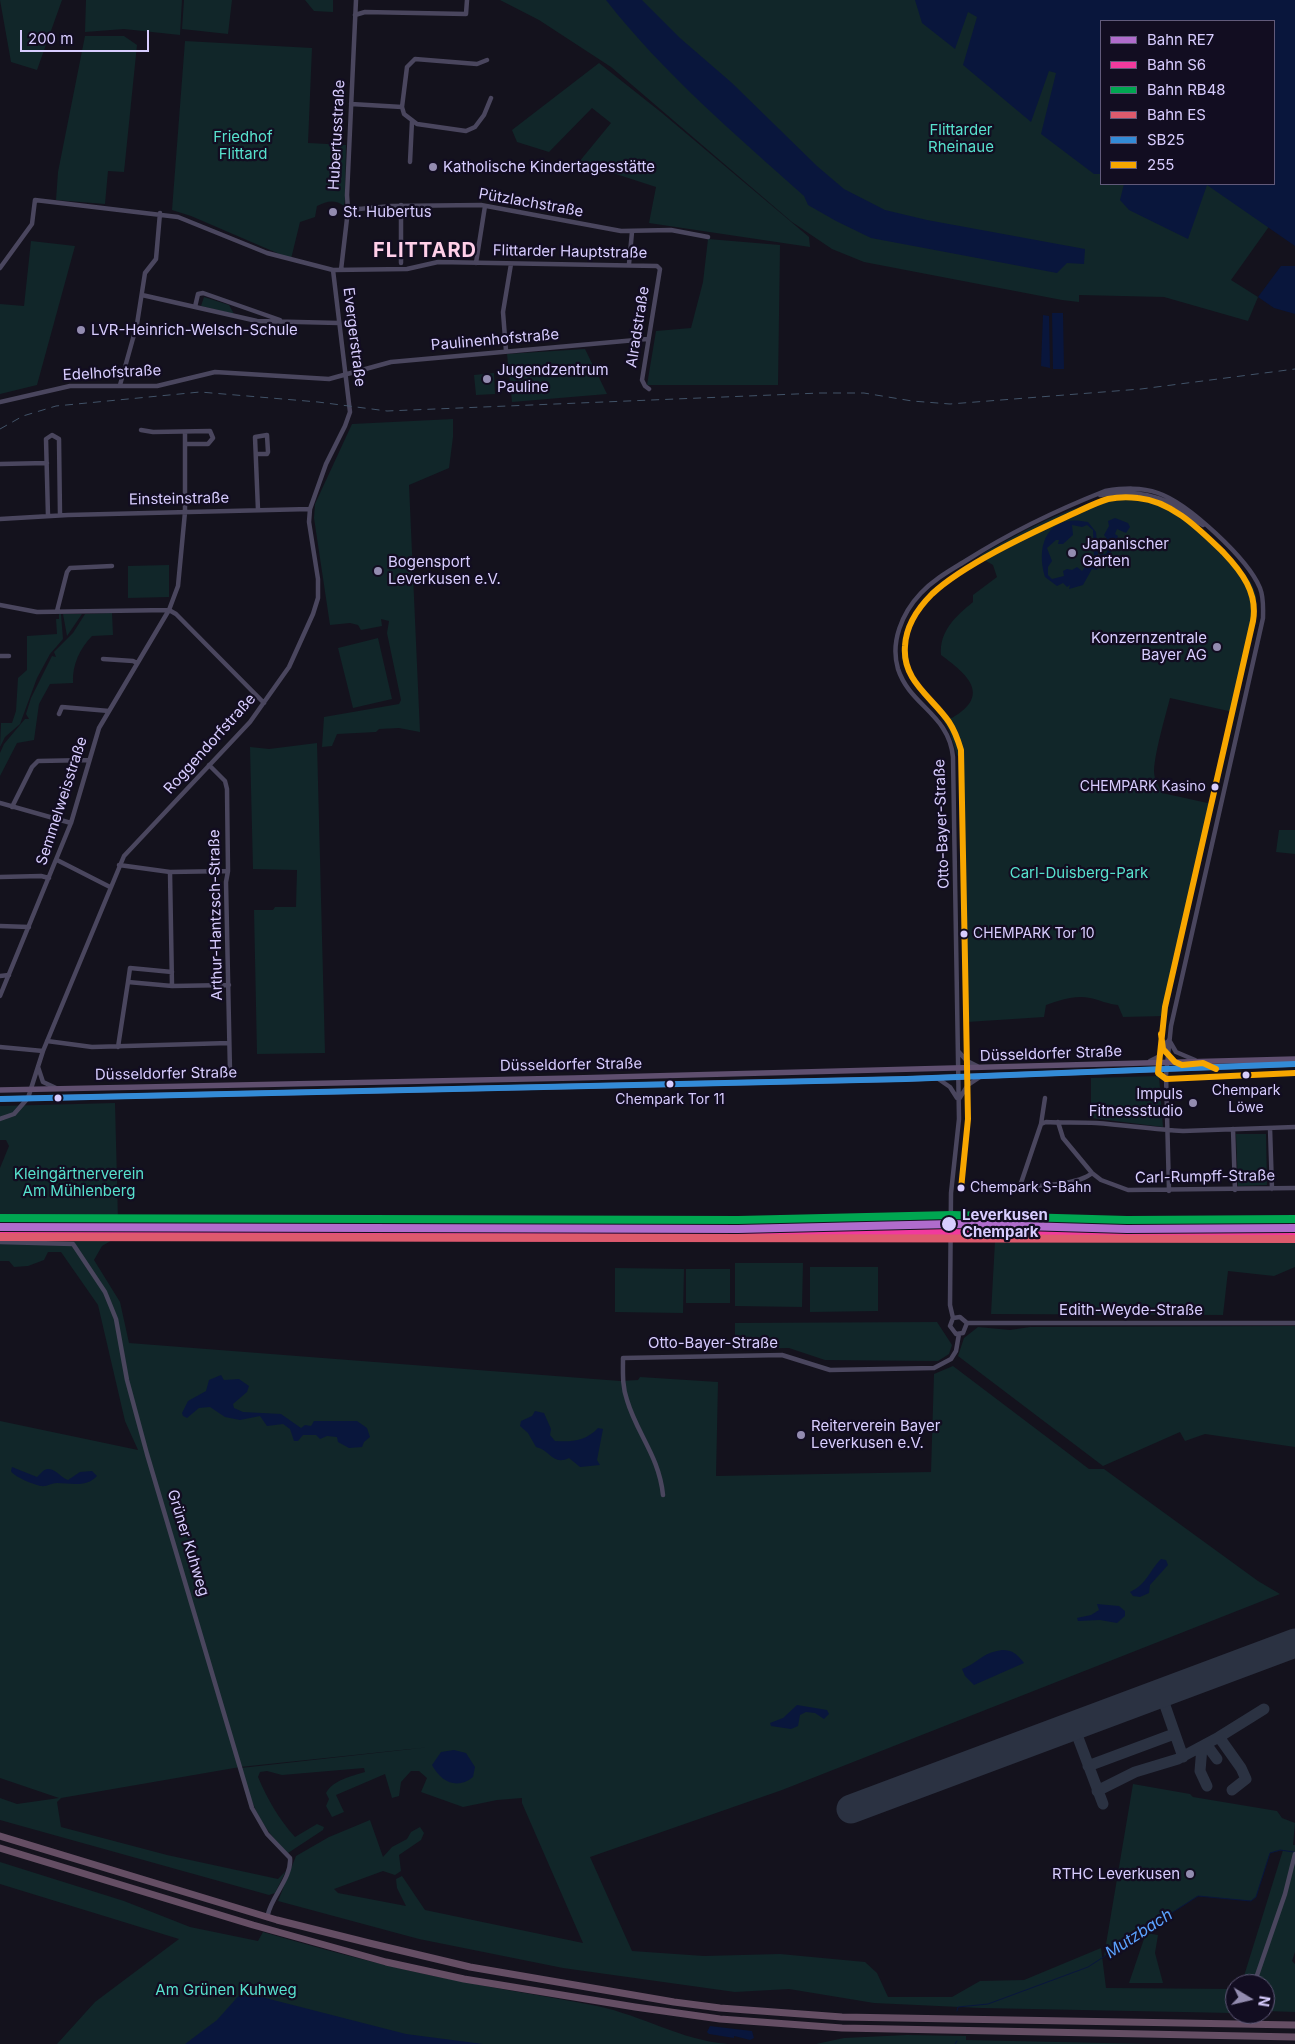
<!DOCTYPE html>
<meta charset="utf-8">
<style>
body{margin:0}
#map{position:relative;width:1295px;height:2044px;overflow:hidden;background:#14121d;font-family:Inter,sans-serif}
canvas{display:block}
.legend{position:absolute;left:1100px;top:20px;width:175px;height:165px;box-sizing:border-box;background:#120d21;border:1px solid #615a7a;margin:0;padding:6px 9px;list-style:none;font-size:15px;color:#d8cdff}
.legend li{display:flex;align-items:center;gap:10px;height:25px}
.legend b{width:25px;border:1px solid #615a7a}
.north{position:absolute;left:1225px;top:1974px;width:50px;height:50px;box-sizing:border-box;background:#120d21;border:1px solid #615a7a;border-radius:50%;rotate:99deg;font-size:14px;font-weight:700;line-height:20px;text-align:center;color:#d8cdff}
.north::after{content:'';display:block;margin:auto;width:18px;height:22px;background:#938cb0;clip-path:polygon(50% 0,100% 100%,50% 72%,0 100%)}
.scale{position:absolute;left:20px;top:30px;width:129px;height:22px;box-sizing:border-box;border:2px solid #d8cdff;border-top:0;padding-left:6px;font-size:15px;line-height:18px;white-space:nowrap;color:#d8cdff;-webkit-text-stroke:4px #120d21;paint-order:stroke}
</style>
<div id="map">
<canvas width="1295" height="2044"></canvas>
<ul class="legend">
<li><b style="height:6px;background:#b06ccc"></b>Bahn RE7</li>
<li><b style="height:6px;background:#f13a9e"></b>Bahn S6</li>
<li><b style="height:6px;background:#00a651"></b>Bahn RB48</li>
<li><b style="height:6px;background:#dd5a6d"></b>Bahn ES</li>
<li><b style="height:6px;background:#338bd7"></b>SB25</li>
<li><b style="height:6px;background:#f7a600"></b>255</li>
</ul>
<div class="north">N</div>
<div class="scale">200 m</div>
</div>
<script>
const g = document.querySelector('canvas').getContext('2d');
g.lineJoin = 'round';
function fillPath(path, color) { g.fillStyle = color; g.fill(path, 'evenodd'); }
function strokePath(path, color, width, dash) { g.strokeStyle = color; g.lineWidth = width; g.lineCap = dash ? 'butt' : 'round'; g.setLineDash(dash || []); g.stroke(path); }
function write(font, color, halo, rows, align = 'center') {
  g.font = font + ' Inter,sans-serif'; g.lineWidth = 4.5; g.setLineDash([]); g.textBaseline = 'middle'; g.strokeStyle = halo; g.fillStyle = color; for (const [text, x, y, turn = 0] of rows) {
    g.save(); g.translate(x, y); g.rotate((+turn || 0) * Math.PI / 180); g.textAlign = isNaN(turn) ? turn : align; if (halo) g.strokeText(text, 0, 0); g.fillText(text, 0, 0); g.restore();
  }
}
fillPath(new Path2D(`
 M0 0H62L37 70 11 62Z
 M86 0H182L180 35 124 29 85 32Z
 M184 0H232L228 34 182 29Z
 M305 0H333V12L314 11Z
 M500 0H1112L1101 21V184H1274L1295 190 1231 280 1258 297 1248 321 1164 297 1079 295V302L1062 300 864 262 832 249 792 222 611 67 539 20Z
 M85 36H124L137 45 124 172 108 171 105 204 56 200 58 172Z
 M185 41 312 48 308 143 346 145 345 200 344 206C335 199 327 201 317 206L315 217 300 222 291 259 191 216 172 210Z
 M599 63 662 113 809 237 810 247 649 223 656 187 579 162 611 123 592 108 549 152 517 142 512 130Z
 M708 239 780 245 778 385H647L656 331 691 328 703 282Z
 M31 241 75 246 37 385 0 394V304L24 306Z
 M204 297 229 305 234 314 201 306Z
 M585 349 607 394 512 402 507 354Z
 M494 373 495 394 476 395 474 375Z
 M453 419V437L449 468 409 485 420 732 399 728 379 729 376 732 337 734 332 746 322 747 324 717 399 704 401 700 387 633 389 621 381 619 382 626 361 630 358 625 350 623 330 625 314 518 315 504 352 424Z
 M1132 495C1147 499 1163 503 1176 511 1196 524 1254 572 1256 596 1259 624 1240 682 1233 712L1170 698C1165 718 1155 751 1154 771 1154 780 1159 786 1162 793L1212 804 1165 1016 1123 1017 1118 1005C1107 1004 1100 1000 1090 998 1074 995 1061 1000 1046 1005L1044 1017 967 1022 962 761 957 755 949 730 940 715 952 718C992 695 967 674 941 655 939 631 956 616 973 602V595L997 577 993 565 979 557 982 554C1029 528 1078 500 1132 495Z
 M169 565V597L128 598V566Z
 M112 613 113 635 92 636C80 648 72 665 73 683L50 684 39 704 34 740 17 743 0 776V753L4 744 25 719H29L26 714 31 698 52 656 56 657 54 652 73 633 85 614Z
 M59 614H61L63 639 50 654 37 678 20 724 5 737 0 747 1 723H12L16 711 18 678 27 670V636L57 634 56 619H59Z
 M63 614H82L67 636Z
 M378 638 392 699 353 708 338 648Z
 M317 743 325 1053 257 1054 254 910H273L275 907H296L297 870 253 869 250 747 269 749Z
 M1279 830H1295V854L1276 852Z
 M1159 1076 1163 1127 1091 1118V1078Z
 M115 1103 118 1220H0V1168L9 1146 6 1140H0V1106Z
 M1236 1134H1266L1267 1185 1238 1186Z
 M0 1237 116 1238 102 1246 94 1260 120 1302 129 1343 620 1381 638 1380 640 1377 718 1382 716 1476 931 1472 934 1374 953 1366 1089 1469H1104L1258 1581 1280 1594 782 1790 590 1857 632 1951 704 1956 780 1954 865 1962 877 1973 888 1997H952L980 1981 1024 1980 1101 1948 1106 1988 1235 1989V2003L1232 2013 981 2008 874 2003 789 1989 735 1992 563 1968 419 1939 278 1901 296 1856 329 1837 370 1820 383 1857 392 1847 407 1839 411 1832 420 1827 424 1833 421 1840 399 1855 401 1871 395 1875 383 1871 334 1889 338 1893 406 1906 397 1888 396 1879 402 1876 425 1910 583 1943 522 1803V1798L497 1800 463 1807 421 1792 427 1778 419 1771H411L401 1782 399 1796 392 1798 385 1774 336 1795 344 1812 332 1817 326 1806 329 1799 326 1793C333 1780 352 1776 365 1772L364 1768 282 1775 267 1771 260 1772 258 1777C268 1800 278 1818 295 1837L317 1824 324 1827 323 1830 288 1853C260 1827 251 1803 241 1768L430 1747 240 1767 61 1798 57 1802 61 1827 167 1855 278 1879 286 1871 275 1893 269 1895 0 1820V1798L17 1804 59 1798 0 1778V1421L138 1450 125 1421 98 1305 61 1252H48L44 1260 28 1266 14 1267 9 1261H0Z
 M995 1241 1295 1242V1267L1274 1276 1228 1271 1223 1315 991 1314Z
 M735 1263H803L802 1307 735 1306Z
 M810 1267H878V1311L810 1312Z
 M615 1268 684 1269 683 1313 615 1312Z
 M686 1269H730V1303H686Z
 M937 1322 952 1345 949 1354 938 1361 825 1360 789 1348 735 1349V1323Z
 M1295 1326V1447L1205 1434 1185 1441 1180 1432 1103 1466 958 1356 964 1338 978 1327 1010 1330 1030 1327Z
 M1133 1784 1190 1794 1193 1797 1277 1811 1282 1818 1295 1823 1293 1845H1295V1952L1292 1961 1295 1964V2012L1266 2011 1265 1984H1247L1244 1976 1283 1850 1270 1853 1256 1897 1251 1901 1198 1896 1104 1956Z
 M0 1862 124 1901 190 1927 258 1941 263 1932C318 1948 373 1963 429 1975 485 1987 541 1995 597 2006 644 2016 680 2040 728 2044H57L95 2002 179 1939 0 1884Z
 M1146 1933 1158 1935 1155 1953 1163 1983H1129Z
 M907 2035 966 2036V2040L1151 2044H816L844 2038Z`), '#112629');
fillPath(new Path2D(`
 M606 0H642L680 38 732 83 817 166 844 189 885 210 927 220 1085 249 1084 264 1067 263 1057 273 871 238 836 221 808 205 804 196C736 135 662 72 606 0Z
 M915 0H1295V246L1207 185 1188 239 1129 210 1120 200 1124 184H1274V21H1101V174H1094L1041 134 1056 73 1049 71 1031 122 963 65 977 17 968 12 955 49 922 23Z
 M1281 266H1295V314L1274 308 1258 297Z
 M1052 313H1063L1064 369H1053Z
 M1043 315 1049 316 1050 368 1041 366Z
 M1115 518 1128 523 1130 527 1126 533 1117 529 1115 534 1118 536 1107 560 1105 556H1098L1097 570 1092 569 1083 585 1069 589 1070 585 1067 587 1063 583 1057 586 1045 577C1035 543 1049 513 1088 522L1096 532 1098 555 1106 554 1110 543 1104 535 1109 526 1108 521ZM1072 525 1082 527 1087 525 1093 530 1094 556 1082 571 1077 567 1072 570 1067 569 1063 571 1064 576 1052 579 1048 575V567L1052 561 1047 548 1056 540H1059L1058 544H1063L1073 535Z
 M221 1375 224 1380 239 1379 249 1386 247 1392 233 1404 234 1408 243 1412 281 1414 301 1428 305 1425 311 1426 314 1421H357L367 1428 370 1437 364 1442 362 1447 349 1448 338 1442 337 1437 327 1436 320 1439 316 1435H303L298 1441H294L290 1429 283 1424 267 1426 260 1416 240 1420 225 1417 210 1407 199 1408 187 1418 183 1416 182 1413 188 1401 206 1391 209 1380Z
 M535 1411 544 1413 551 1429 550 1435 555 1441C572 1442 586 1441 598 1428L603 1429 597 1460 600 1465 580 1467 569 1458C553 1466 550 1450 536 1447L528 1433 520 1426 521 1421 532 1416Z
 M12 1467 37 1477C39 1475 41 1473 43 1471 53 1464 60 1478 68 1480L80 1472 92 1471 97 1476C86 1488 70 1483 57 1483 52 1483 46 1487 41 1486 35 1485 14 1477 11 1471Z
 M1161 1559 1166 1560 1168 1565 1150 1585 1149 1593 1140 1597 1133 1596 1130 1592C1146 1585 1150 1570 1161 1559Z
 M1097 1604 1119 1606 1125 1611V1616L1117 1623 1100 1620 1078 1621 1077 1618 1091 1615 1099 1610Z
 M1002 1650C1013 1650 1017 1654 1024 1663L974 1685 965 1676 962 1669C980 1662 981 1653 1002 1650Z
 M797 1705 827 1710 829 1714 824 1719 815 1713 806 1712 800 1715 798 1726 791 1729 771 1726 770 1723 783 1718Z
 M454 1750 466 1753 475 1767 473 1777C457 1790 441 1782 432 1765L441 1752Z
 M242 1992 406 2034 483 2044H185L217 2020Z
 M710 2026 752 2031 754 2038 750 2040 734 2036V2038L709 2034 707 2032Z`), '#09163c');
strokePath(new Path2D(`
 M957 2011 958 2007 988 2004 1088 1967 1198 1896 1251 1901 1256 1897 1270 1853 1280 1850 1294 1852
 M955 2044 957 2041`), '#09163c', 1);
strokePath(new Path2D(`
 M1161 1694 1183 1757
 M1074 1727 1103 1804
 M1219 1737 1264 1709
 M1206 1744 1217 1759
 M1202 1747 1200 1771 1207 1786
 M1088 1766 1174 1734
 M1097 1791 1135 1772 1178 1759 1219 1737 1241 1768 1246 1779 1232 1790`), '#2b3242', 11);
strokePath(new Path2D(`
 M851 1809 1295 1643`), '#2b3242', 29);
strokePath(new Path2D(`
 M355 15 365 12 466 14 467 0
 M351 104 402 107 407 67 415 59 477 64 487 60
 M402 107 404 114 417 124 466 131 475 127 484 115 491 98
 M410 162 412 121
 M401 205V263
 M348 210 391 206 481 205 621 231 671 230 708 237
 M476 263 485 206
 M629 264 632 232
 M0 268 32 224 35 200 178 217 267 253 333 270 407 269 438 262 657 266 660 269 642 380 645 386 649 389
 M341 270 348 210 347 195 356 0
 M142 295 257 321 339 323
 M195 307 198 294 203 293 280 320
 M506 351 503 312 511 264
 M120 385 137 324 145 273 156 259 160 213
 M0 402 70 386H157L215 372 329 379 391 362 647 339
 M141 430 153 432 210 431 213 438 208 444H185V432
 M256 454H267L268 452 267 435 255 437 258 510
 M0 464 47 463
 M1100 495C1126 491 1150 492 1174 505 1184 511 1192 520 1203 525
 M48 516 46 439 52 435 59 439 60 515
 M0 519 68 515 310 509
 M0 605 37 612 169 610 176 614 264 703
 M57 611 67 572 70 568 112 566
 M0 656H9
 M103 659 133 661 137 663
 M59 714 62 707 109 711
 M209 765 225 781 227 789 228 871 226 882 230 1072
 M0 803 71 823
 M12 807 32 767 38 761 89 760
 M57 860 110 887
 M119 865 170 872 228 871
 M170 872 172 986
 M0 877 41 876 49 878
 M0 926 29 927
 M172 972 130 968 128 982 172 986 229 985
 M0 976 9 975
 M0 996 71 823 99 728 169 610 178 586 185 512V444
 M1169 1040 1176 1052 1195 1060
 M47 1041 92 1047 229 1043
 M0 1047 43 1051
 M118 1047 128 982
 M958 1051 967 1061 977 1066
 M1150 1061 1160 1056 1167 1042
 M38 1067 43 1082 56 1088
 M937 1078 950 1087 957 1098
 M1045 1098 1041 1124 1021 1183 1025 1186C1042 1186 1080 1184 1092 1173
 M959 1099 968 1085 980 1077
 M0 1119 14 1114 28 1098 43 1051 124 856 250 722 289 667 313 614 318 598V579L309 522 310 509 326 464 345 426 350 412 333 270
 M1058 1122 1063 1138 1092 1173 1101 1180 1128 1190 1295 1188
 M1041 1124 1046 1122C1062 1123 1079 1122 1096 1123 1126 1125 1155 1130 1183 1131L1295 1127
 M1270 1128 1272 1189
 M1233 1129 1235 1190
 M0 1242 73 1244 105 1292 116 1319 127 1380 147 1454 252 1808 267 1834 290 1858C292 1877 272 1896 268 1914
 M953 1318 950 1305 951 1193 959 1119 953 757C949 714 910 706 898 669 890 642 902 613 921 593 934 579 951 570 967 560 1011 532 1057 510 1105 491 1124 488 1141 487 1158 493 1188 503 1248 559 1260 588 1264 598 1263 608 1263 618L1171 1026 1166 1075 1169 1191
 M953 1318 950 1326 956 1334 963 1333 967 1323
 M953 1318 960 1317 967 1323
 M967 1323H1295
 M663 1495C659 1456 637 1434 627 1400 622 1386 623 1372 623 1358L782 1355 830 1370 934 1368 951 1359 956 1351 959 1334
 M1254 1984 1285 1894 1295 1854`), '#4a465e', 4.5);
strokePath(new Path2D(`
 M0 1090 574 1078 1295 1059
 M0 1099 906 1079 1295 1064`), '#5f4f6f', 5.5);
strokePath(new Path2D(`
 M0 1836 277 1920 369 1943 470 1967 674 2002 720 2008 842 2017 1295 2025
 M0 1848 253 1925 386 1962 464 1979 635 2007 720 2019 842 2028 1295 2037`), '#654e64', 7);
strokePath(new Path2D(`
 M0 429 23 416 56 406 200 392 318 402 387 411 820 393H864L912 401 950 404 1141 389 1295 369`), '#425368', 1, [8, 6]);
strokePath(new Path2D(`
 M0 1099 906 1079 1295 1064`), '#338bd7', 6);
strokePath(new Path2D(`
 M1161 1034 1163 1049 1175 1062 1182 1065 1203 1063 1216 1069
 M961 1189 968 1119 961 750C958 740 955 731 949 722 932 697 902 681 905 646 906 626 918 608 932 594 963 565 1027 535 1066 517 1080 511 1094 503 1108 499 1118 497 1129 497 1138 498 1172 501 1200 530 1223 552 1242 572 1258 593 1253 621L1165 1007 1158 1073 1166 1079 1295 1073`), '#f7a600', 6);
strokePath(new Path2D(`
 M0 1227 738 1229 952 1224 1127 1229 1295 1228`), '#b06ccc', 8);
strokePath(new Path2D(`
 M0 1236 738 1238 952 1233 1127 1238 1295 1237`), '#f13a9e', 8);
strokePath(new Path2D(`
 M0 1218 738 1220 952 1215 1127 1220 1295 1219`), '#00a651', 8);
strokePath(new Path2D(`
 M0 1237 1295 1239`), '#dd5a6d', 8);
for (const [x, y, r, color] of [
 [433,167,5,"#938cb0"],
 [333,212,5,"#938cb0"],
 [81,330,5,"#938cb0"],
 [487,379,5,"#938cb0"],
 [1072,553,5,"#938cb0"],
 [378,571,5,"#938cb0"],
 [1217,647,5,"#938cb0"],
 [1215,787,4.5,"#d8cdff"],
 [964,934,4.5,"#d8cdff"],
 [1246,1075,4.5,"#d8cdff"],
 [670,1084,4.5,"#d8cdff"],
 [58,1098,4.5,"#d8cdff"],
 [1193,1103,5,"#938cb0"],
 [961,1188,4.5,"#d8cdff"],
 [949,1224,8,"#d8cdff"],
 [801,1435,5,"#938cb0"],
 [1190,1874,5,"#938cb0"]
]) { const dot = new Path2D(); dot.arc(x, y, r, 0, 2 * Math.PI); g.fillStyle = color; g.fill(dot); strokePath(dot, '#120d21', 2); }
write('14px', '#d8cdff', '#120d21', [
 ["CHEMPARK Kasino",1206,787,"right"],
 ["CHEMPARK Tor 10",973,934],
 ["Chempark",1246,1091,"center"],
 ["Löwe",1246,1108,"center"],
 ["Chempark Tor 11",670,1100,"center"],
 ["Chempark S-Bahn",970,1188]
], 'left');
write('15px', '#57e1cd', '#120d21', [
 ["Flittarder",961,130],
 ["Rheinaue",961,147],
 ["Friedhof",243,137],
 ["Flittard",243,154],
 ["Carl-Duisberg-Park",1079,873],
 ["Kleingärtnerverein",79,1174],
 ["Am Mühlenberg",79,1191],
 ["Am Grünen Kuhweg",226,1990]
]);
write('15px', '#d8cdff', '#120d21', [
 ["Hubertusstraße",337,135,-87],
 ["Pützlachstraße",531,203,10],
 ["Flittarder Hauptstraße",570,252,1],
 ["Alradstraße",638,327,-81],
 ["Evergerstraße",354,337,83],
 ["Paulinenhofstraße",495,340,-5],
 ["Edelhofstraße",112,373,-3],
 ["Einsteinstraße",179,499,-1],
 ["Roggendorfstraße",210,744,-48],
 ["Semmelweisstraße",62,801,-72],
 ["Otto-Bayer-Straße",942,824,-92],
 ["Arthur-Hantzsch-Straße",216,915,-91],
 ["Düsseldorfer Straße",1051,1054,-2],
 ["Düsseldorfer Straße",571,1065,-1],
 ["Düsseldorfer Straße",166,1074,-1],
 ["Carl-Rumpff-Straße",1205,1177,-1],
 ["Edith-Weyde-Straße",1131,1310],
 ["Otto-Bayer-Straße",713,1343],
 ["Grüner Kuhweg",188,1543,73]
]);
write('15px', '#d8cdff', '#120d21', [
 ["Katholische Kindertagesstätte",443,167],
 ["St. Hubertus",343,212],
 ["LVR-Heinrich-Welsch-Schule",91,330],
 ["Jugendzentrum",497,370],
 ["Pauline",497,387],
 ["Japanischer",1082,544],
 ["Garten",1082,561],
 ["Bogensport",388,562],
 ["Leverkusen e.V.",388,579],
 ["Konzernzentrale",1207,638,"right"],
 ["Bayer AG",1207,655,"right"],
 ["Impuls",1183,1094,"right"],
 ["Fitnessstudio",1183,1111,"right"],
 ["Reiterverein Bayer",811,1426],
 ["Leverkusen e.V.",811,1443],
 ["RTHC Leverkusen",1180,1874,"right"]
], 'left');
write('bold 15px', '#d8cdff', '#120d21', [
 ["Leverkusen",962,1215],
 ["Chempark",962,1232]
], 'left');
write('italic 16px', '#5ba2ff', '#120d21', [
 ["Mutzbach",1139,1934,-33]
]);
g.letterSpacing = '1px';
write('bold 20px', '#ffcfe9', '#120d21', [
 ["FLITTARD",425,251]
]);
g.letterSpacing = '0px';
</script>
